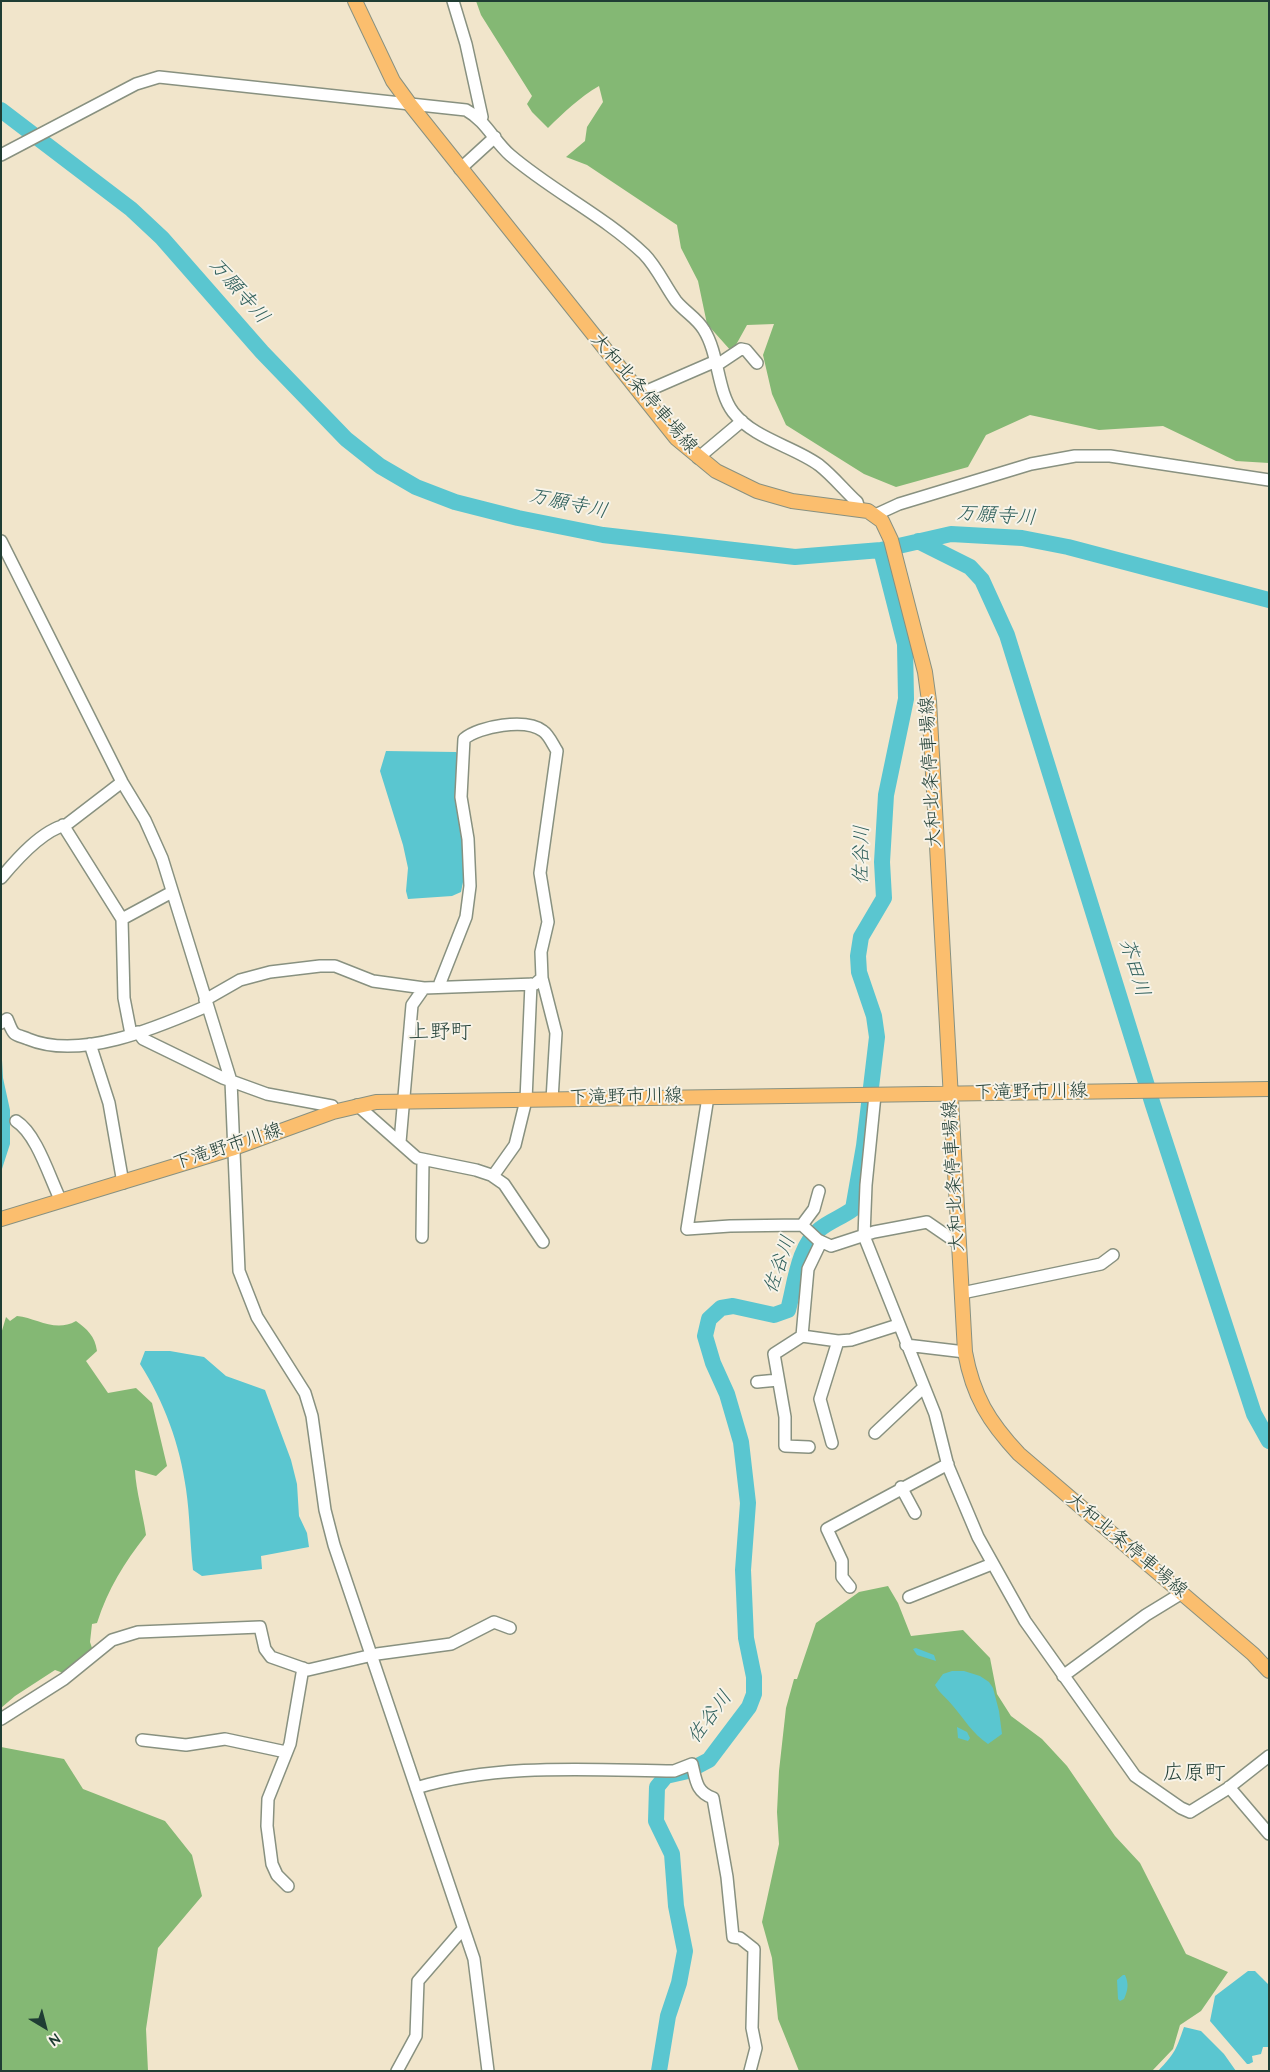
<!DOCTYPE html>
<meta charset="utf-8">
<style>
body{margin:0}
#map{position:relative;width:1270px;height:2072px;overflow:hidden;background:#f1e5cb;font-family:"Architects Daughter",sans-serif}
canvas{display:block}
.frame{position:absolute;inset:0;border:2px solid #1f3d34;pointer-events:none}
.north{position:absolute;left:20px;top:2002px;width:50px;height:50px;-webkit-text-stroke:4px #f7f3e8;paint-order:stroke;rotate:143deg;font-size:14px;font-weight:700;line-height:20px;text-align:center;color:#1f3d34}
.north::after{content:'';display:block;margin:auto;width:18px;height:22px;background:#1f3d34;clip-path:polygon(50% 0,100% 100%,50% 72%,0 100%)}
</style>
<div id="map">
<canvas width="1270" height="2072"></canvas>
<div class="frame"></div>
<div class="north">N</div>
</div>
<script>
const g = document.querySelector('canvas').getContext('2d');
g.lineJoin = 'round';
function fillPath(path, color) { g.fillStyle = color; g.fill(path, 'evenodd'); }
function strokePath(path, color, width, dash) { g.strokeStyle = color; g.lineWidth = width; g.lineCap = dash ? 'butt' : 'round'; g.setLineDash(dash || []); g.stroke(path); }
function write(font, color, halo, rows, align = 'center') {
  g.font = font + ' "Architects Daughter","Klee One",sans-serif'; g.lineWidth = 4; g.setLineDash([]); g.textBaseline = 'middle'; g.strokeStyle = halo; g.fillStyle = color; for (const [text, x, y, turn = 0] of rows) {
    g.save(); g.translate(x, y); g.rotate((+turn || 0) * Math.PI / 180); g.textAlign = isNaN(turn) ? turn : align; if (halo) g.strokeText(text, 0, 0); g.fillText(text, 0, 0); g.restore();
  }
}
fillPath(new Path2D(`
 M476 1H1269V463L1236 461 1163 426 1099 430 1030 415 986 435 968 467 896 487 864 474 786 425 772 394 763 355 774 324 747 325 732 352 707 324 698 281 681 248 677 225 587 165 566 157 585 141 587 127 603 102 599 86C580 97 563 113 548 128L532 112 527 104 532 96 481 15Z
 M17 1316C37 1318 55 1333 76 1321 87 1329 95 1336 97 1351L86 1361 108 1393 136 1388 152 1403 167 1466 156 1476 135 1470C136 1492 143 1513 146 1535 124 1563 108 1589 97 1623L92 1624 90 1642 93 1651 66 1674 55 1670 15 1696 1 1708V1334L6 1317 10 1321Z
 M888 1586 898 1603 911 1636 963 1630 990 1658 997 1694 1011 1716 1042 1739 1067 1766 1115 1836 1140 1863 1186 1954 1228 1972 1201 2011 1180 2025 1173 2049 1152 2071H799L778 2019 772 1958 762 1922 779 1844 777 1812 779 1771 786 1708 794 1679H797L816 1623 859 1592Z
 M1 1747 64 1759 83 1789 165 1821 192 1855 202 1896 158 1948 146 2029 148 2071H1Z`), '#84b874');
fillPath(new Path2D(`
 M386 751 456 752 460 756 465 872 461 892 452 896 408 899 406 891 408 868 403 845 380 771Z
 M1 1042 3 1078 10 1110V1144L1 1172Z
 M145 1351H170L204 1357 226 1376 265 1390 291 1460 297 1484 299 1516 307 1533 309 1547 261 1556 262 1569 202 1576 193 1570C190 1543 190 1516 186 1489 180 1445 164 1401 140 1364Z
 M916 1648 934 1655 936 1661 917 1655 913 1649Z
 M952 1671H964L980 1676 989 1682 993 1688 999 1711 1002 1734 988 1744C972 1733 965 1720 953 1706 947 1698 939 1693 935 1685L943 1674Z
 M957 1727 967 1732 970 1738 968 1741 958 1738Z
 M1248 1971H1255L1269 1985V2047H1263L1261 2054 1252 2056 1253 2062 1249 2064H1247L1210 2021 1215 1996Z
 M1123 1975H1125C1129 1984 1128 1990 1124 1999L1120 2001 1118 1999 1117 1980Z
 M1184 2027 1201 2031 1224 2054 1236 2071H1158C1175 2053 1176 2050 1184 2027Z`), '#5ac6d0');
strokePath(new Path2D(`
 M1 110 131 209 162 238 262 352 346 439 380 466 416 487 455 502 518 518 603 535 795 557 881 550 951 534 1022 538 1068 547 1269 600
 M918 541 970 567 982 580 1007 635 1153 1105 1254 1414 1269 1441
 M659 2071 668 2016 679 1983 685 1951 676 1906 672 1854 656 1821 657 1787 666 1776 688 1771 709 1760 749 1707 754 1694V1677L746 1638 743 1570 748 1503 741 1442 727 1394 713 1363 705 1336 709 1319 721 1308 733 1306 774 1315 788 1310C795 1285 798 1245 820 1229 830 1221 842 1217 853 1209L864 1146 877 1037 874 1016 859 972 858 956 861 937 884 898 882 862 886 795 906 699 905 644 881 550`), '#5ac6d0', 16);
const minor = new Path2D(`
 M453 1 466 44 482 117 480 119
 M1 155 136 84 159 77 466 110C486 121 494 141 510 155 552 191 604 216 644 254 657 267 665 286 676 301 685 312 697 318 704 330 719 354 717 391 733 412 754 439 793 446 819 465 833 476 844 490 857 502L859 509
 M460 169 495 137
 M717 365 741 349 746 350 757 363
 M640 394 716 361
 M698 458 742 421
 M875 515 899 504 1031 464 1075 456H1110L1269 480
 M1 541 122 782 145 820 162 858 231 1081 239 1271 257 1317 305 1393 312 1416 325 1510 334 1545 474 1959 488 2071
 M63 825 122 919 124 998 131 1034
 M1 878C16 860 42 830 66 825L122 782
 M122 919 172 892
 M441 987 440 983 466 917 470 886 468 839 461 797 464 739C479 726 526 718 543 731 549 735 553 745 557 751L540 873 548 922 541 952 542 978 556 1033 552 1100
 M205 1000 240 980 270 972 320 966H335L373 981 424 988 535 984 542 978
 M1 1023 7 1019C9 1023 11 1030 14 1033 17 1036 24 1037 28 1039 81 1061 158 1027 207 1006
 M138 1032 143 1039 223 1078 267 1094 332 1106 333 1112
 M90 1044 109 1103 123 1183
 M875 1095 866 1185 864 1236 935 1414 948 1466 978 1537 1025 1621 1135 1776 1181 1808 1190 1812 1227 1789 1269 1756
 M708 1097 687 1229 730 1226 802 1225 814 1209 819 1191
 M357 1105 417 1158 476 1170 491 1175 504 1184 543 1242
 M16 1121C37 1134 50 1179 61 1201
 M400 1142 412 1005 424 988
 M493 1176 515 1145 526 1100 531 984
 M802 1225 818 1240 831 1246 874 1232 927 1222 959 1244
 M422 1237 423 1160
 M962 1293 1101 1264 1113 1255
 M802 1336 838 1341 851 1340 898 1325
 M906 1345 965 1352
 M757 1382 778 1380
 M875 1433 924 1387
 M832 1443 820 1399 838 1341
 M809 1447 785 1446V1417L774 1354 802 1336 808 1269 821 1242
 M901 1487 915 1513
 M850 1587 842 1577V1561L827 1529 948 1464
 M909 1597 992 1564
 M1063 1676 1146 1615 1182 1593
 M1 1719 64 1679 112 1640 138 1632 260 1627 265 1649 271 1657 308 1670 377 1654 451 1644 494 1622 510 1628
 M142 1740 186 1745 225 1739 286 1752
 M1229 1787 1269 1834
 M416 1788C500 1763 588 1770 674 1771L692 1764C696 1780 696 1792 713 1798L727 1877 733 1937 740 1938 754 1949 752 2028 756 2048 750 2071
 M288 1886 277 1875 272 1864 267 1826 268 1799 290 1744 303 1668
 M397 2071 416 2036 418 1981 463 1929`);
const major = new Path2D(`
 M355 1 393 81 409 103 676 438 716 471 757 491 792 501 868 511 882 521 891 540 925 672 929 701 965 1352C973 1396 989 1422 1019 1454L1253 1654 1269 1671
 M1 1219 234 1148 333 1112 376 1102 1269 1089`);
strokePath(minor, '#889180', 14);
strokePath(major, '#889180', 16);
strokePath(minor, '#fff', 11);
strokePath(major, '#fbbe6e', 14);
write('19px', '#1f3d34', '#f7f3e8', [
 ["大和北条停車場線",643,394,49],
 ["大和北条停車場線",932,772,-93],
 ["下滝野市川線",1031,1093,-1],
 ["下滝野市川線",626,1098,-1],
 ["下滝野市川線",228,1148,-18],
 ["大和北条停車場線",955,1176,-93],
 ["大和北条停車場線",1126,1546,40]
]);
write('italic 20px', '#2e5f5b', '#f7f3e8', [
 ["万願寺川",238,292,49],
 ["万願寺川",568,505,12],
 ["万願寺川",996,517,4],
 ["佐谷川",863,855,-89],
 ["芥田川",1133,968,73],
 ["佐谷川",781,1265,-71],
 ["佐谷川",711,1718,-53]
]);
write('21px', '#1f3d34', '#f7f3e8', [
 ["上野町",440,1034],
 ["広原町",1194,1775]
]);
</script>
